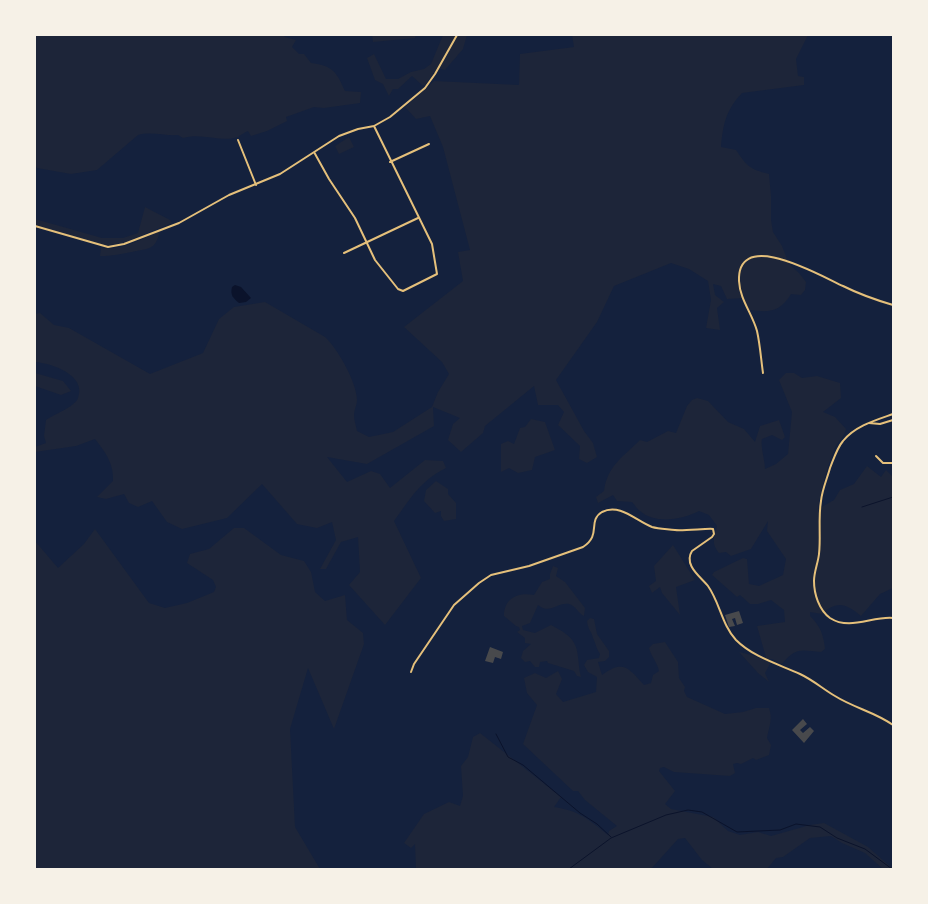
<!DOCTYPE html>
<style>
body{margin:0}
#map{position:relative;width:928px;height:904px;overflow:hidden;background:#14213d;font-family:Arial,sans-serif}
canvas{display:block}
.frame{position:absolute;inset:0;border:36px solid #f6f1e7;pointer-events:none}
</style>
<div id="map">
<canvas width="928" height="904"></canvas>
<div class="frame"></div>
</div>
<script>
const g = document.querySelector('canvas').getContext('2d');
g.lineJoin = 'round';
function fillPath(path, color) { g.fillStyle = color; g.fill(path, 'evenodd'); }
function strokePath(path, color, width, dash) { g.strokeStyle = color; g.lineWidth = width; g.lineCap = dash ? 'butt' : 'round'; g.setLineDash(dash || []); g.stroke(path); }
fillPath(new Path2D(`
 M35 35H283L285 37 296 40 292 47 299 54H304L311 63C333 66 336 71 345 91L361 92 360 103 324 108 314 107 286 117 287 121 267 131 251 136 248 131C245 132 241 135 238 137 221 143 202 132 183 138L178 135C165 136 150 131 138 135L97 170 71 174 37 168 35 165Z
 M372 35H416L415 38 373 42Z
 M443 35H467L463 49 445 70 437 68 425 85H422L412 76 398 89H393L389 96 383 84 375 80 367 58 374 54 386 79H398L411 72 424 69 431 64Z
 M572 35H808L796 59 798 76 804 77V85L742 93C726 110 723 124 721 147L736 150C747 166 749 169 769 174L771 196V220L773 232 782 246 789 264 799 273 806 282 805 290 801 295 791 294C781 311 770 313 751 310L749 311 744 298 727 299 721 286 713 284 715 295 724 302 717 308 720 330 706 328 711 300 708 281 689 269 671 263 614 286 597 322 556 380 584 431 593 443 597 457 587 463 579 459 580 446 558 425 564 412 558 405H538L534 386 485 426 483 433 461 452 448 440 453 424 460 418 433 407 434 426 367 464 327 457 347 482 371 471 380 474 390 488 425 460 443 461 446 468C420 481 411 498 394 521L421 578 385 625 349 585 360 572 358 537 341 542 326 569H320L336 540 332 522 317 528 297 524 262 484 227 518 182 529 167 522 152 501 138 507 129 503 124 494 106 499 97 497 113 481C114 463 105 452 95 439L76 446 35 452V447L46 443 44 436 46 420C53 415 76 406 78 398 87 375 51 363 35 362V314L40 313 54 325 69 328 150 374 203 353 219 319 234 307 265 302 325 337C338 349 357 383 357 400 357 405 354 410 354 415 354 420 356 426 357 431L369 437 393 432 432 407 438 392 449 374 442 362 404 327 463 281 458 252 470 250 443 147 430 116 416 119 405 107 434 81 519 85 520 54 574 47Z
 M349 137 354 147 339 154 335 146Z
 M145 207 170 220 172 223 123 243 109 245 98 244 35 225V219L102 238H123L138 233Z
 M160 231C155 251 149 248 132 252 120 254 113 256 100 256L101 248C121 251 142 239 160 231Z
 M35 373 63 381 71 391 61 395 35 386Z
 M786 373H794L802 378 817 376 840 383 841 398 823 412 835 417 846 429C844 438 837 442 834 450 827 468 821 489 818 509L834 500 840 490 854 484 867 466 881 477 886 470 893 477V588L880 594 861 616C846 604 838 600 822 614L810 612V616C820 625 824 636 825 649L821 652C800 650 796 647 782 664L772 659 768 660 770 664 765 673 769 682 758 673 739 652 752 655 767 661 757 626 785 622 784 610 771 600 758 604H750L740 595 737 597 712 575 714 572 743 558 747 559 749 584 759 586 783 575 786 559 767 531 768 521 751 549 731 556 726 552 719 553C711 543 714 538 717 526L709 515 699 511C683 519 656 525 640 511 637 509 635 505 632 502L617 501 613 495 598 503 596 497 604 491C607 466 624 456 640 440L647 442 668 431 676 433 687 406 692 400 697 398 708 401 728 422 744 429 755 442 760 426 779 420 785 437 782 440 772 435 762 439C760 445 765 460 765 469L776 464 788 454 792 412 779 380Z
 M531 419 545 422 555 450 535 457 532 470 518 473 509 468 501 472V444L508 441 514 444 520 428 525 427Z
 M436 481 448 489V494L456 503V519L444 521 441 516V511L435 513 424 501 426 490Z
 M234 528H244L281 555 304 561 311 572 315 592 325 601 345 595 347 620 363 633 364 644 334 729 308 668 290 729 295 827 320 869H35V541L58 568 84 544 95 529 149 603 165 608 187 603 214 592 216 587 213 580 187 563 190 554 209 549Z
 M673 545 695 580 676 587 680 615 662 593 660 587 652 593 649 586 656 581 654 566Z
 M553 566 558 568 556 576 565 582 585 608 584 616C578 613 575 605 569 604 557 602 550 615 538 605L530 623 522 626 523 630 535 633 551 625C566 633 577 639 578 657 579 664 579 670 581 677L577 676 574 671 548 663 547 661 540 662 539 667H535L530 661 525 662 521 658 523 651 531 644 525 643V638L517 632 520 630 519 627 516 626 504 616C504 598 518 592 534 595L542 582 550 579V574Z
 M590 618 594 619 597 634 609 651V657L605 661 598 662 602 675C623 659 629 668 644 685L651 683 653 675 659 671C657 662 651 656 649 648L653 644 665 642 678 662 679 678 685 687 684 691 687 697 725 714 743 712 756 708H769C773 719 769 727 767 738L771 745 769 755 756 760 753 758 741 764 737 763 733 764 735 773 730 776 674 772 664 767 660 768 659 771 675 791 665 804 671 809 713 817 728 831 740 835 758 832 771 836 810 825 824 823 868 847 893 869H883L865 853 842 843 831 836 810 838 783 857 776 858 767 869H713L702 860 685 838 678 839 651 869H416L415 844 411 848 404 843 424 814 449 802 460 806 463 796 461 766 468 757 473 737 480 733 561 797 554 807C580 811 588 819 608 835L609 831 617 826 585 800 578 791H573L523 744 537 705 527 693 524 678 535 673 546 678 558 671 562 679 556 694 563 702 596 692 597 677 588 672 584 665 587 660 599 658 600 654C596 648 596 644 593 638 591 630 588 630 587 621Z`), '#1d2539');
fillPath(new Path2D(`
 M235 285 241 287 251 298 246 302 239 303C233 298 230 295 232 287Z`), '#0b132b');
strokePath(new Path2D(`
 M862 507 893 497
 M496 734 508 757 523 765 580 813 597 824 611 837
 M569 869 611 838 666 815 688 810 702 812 737 832 780 830 796 824 820 827 837 838 865 849 892 869`), '#0b132b', 1);
fillPath(new Path2D(`
 M739 611 743 623 737 625 735 618 732 619 735 626 729 627 725 615Z
 M490 647 503 652 501 659 495 657 493 663 485 661Z
 M803 719 807 724 800 730 803 733 810 727 814 731 804 743 792 730Z`), '#48494c');
strokePath(new Path2D(`
 M238 140 256 185
 M314 152 329 179 355 218 375 260 398 289 403 291 437 274 432 244 374 126
 M390 162 429 144
 M35 226 108 247 124 244 179 223 229 195 280 174 339 136 358 129 374 126 390 117 425 88 435 74 457 35
 M344 253 418 218
 M763 373C761 359 760 344 757 331 752 313 740 300 739 281 737 227 821 276 843 286 859 294 876 300 893 305
 M893 414C876 420 855 426 843 441 837 448 834 458 830 468 827 479 822 490 821 501 818 519 821 537 819 554 818 563 814 572 814 581 814 594 819 610 830 618 850 631 872 616 893 618
 M869 423 880 424 893 420
 M876 456 883 463H893
 M411 672 414 664 454 605 479 583 491 575 529 566 583 547C602 535 587 521 602 512 620 503 636 521 652 527 659 529 668 529 675 530 683 531 710 528 713 529L714 534 712 537 692 551C683 565 701 577 708 586 720 603 722 625 736 640 753 657 778 664 800 674 813 680 823 689 835 696 854 708 875 712 893 725`), '#e5c07b', 2);
</script>
